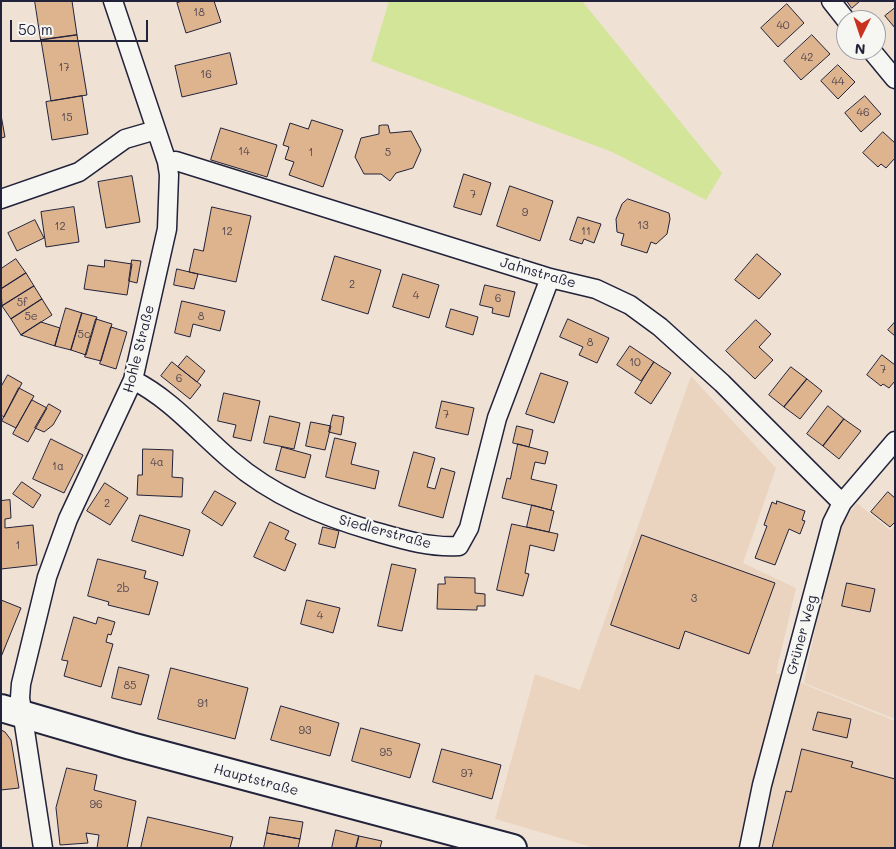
<!DOCTYPE html>
<meta charset="utf-8">
<style>
body{margin:0}
#map{position:relative;width:896px;height:849px;overflow:hidden;background:#efe2d4;font-family:Mali,sans-serif}
canvas{display:block}
.frame{position:absolute;inset:0;border:2px solid #22223b;pointer-events:none}
.north{position:absolute;left:836px;top:10px;width:50px;height:50px;box-sizing:border-box;background:#f6f6f2;border:1px solid #a1a1a9;border-radius:50%;rotate:184deg;font-size:14px;font-weight:700;line-height:20px;text-align:center;color:#22223b}
.north::after{content:'';display:block;margin:auto;width:18px;height:22px;background:#c8321e;clip-path:polygon(50% 0,100% 100%,50% 72%,0 100%)}
.scale{position:absolute;left:10px;top:20px;width:138px;height:22px;box-sizing:border-box;border:2px solid #22223b;border-top:0;padding-left:6px;font-size:15px;line-height:18px;white-space:nowrap;color:#22223b;-webkit-text-stroke:4px #f6f6f2;paint-order:stroke}
</style>
<div id="map">
<canvas width="896" height="849"></canvas>
<div class="frame"></div>
<div class="north">N</div>
<div class="scale">50 m</div>
</div>
<script>
const g = document.querySelector('canvas').getContext('2d');
g.lineJoin = 'round';
function fillPath(path, color) { g.fillStyle = color; g.fill(path, 'evenodd'); }
function strokePath(path, color, width, dash) { g.strokeStyle = color; g.lineWidth = width; g.lineCap = dash ? 'butt' : 'round'; g.setLineDash(dash || []); g.stroke(path); }
function write(font, color, halo, rows, align = 'center') {
  g.font = font + ' Mali,sans-serif'; g.lineWidth = 4.5; g.setLineDash([]); g.textBaseline = 'middle'; g.strokeStyle = halo; g.fillStyle = color; for (const [text, x, y, turn = 0] of rows) {
    g.save(); g.translate(x, y); g.rotate((+turn || 0) * Math.PI / 180); g.textAlign = isNaN(turn) ? turn : align; if (halo) g.strokeText(text, 0, 0); g.fillText(text, 0, 0); g.restore();
  }
}
fillPath(new Path2D(`
 M691 376 776 468 743 563 796 588 776 673 895 721V848H595L495 819 535 674 580 690Z
 M857 503 890 530 895 525V719L804 683 835 534Z`), '#ead4bf');
fillPath(new Path2D(`
 M389 1H582L722 173 706 200 612 152 371 61Z`), '#d3e599');
const building = new Path2D(`
 M35 1H72L77 35 41 40Z
 M183 1H214L221 22 186 33 177 3Z
 M847 1H860L852 8Z
 M787 4 804 23 778 47 761 28Z
 M895 8V28L885 16Z
 M77 35 87 95 51 101 41 40Z
 M812 35 830 54 801 80 784 61Z
 M230 53 237 84 182 97 175 66Z
 M838 65 855 82 838 99 821 81Z
 M82 96 88 134 52 140 46 102Z
 M865 96 881 114 861 132 845 113Z
 M1 115 5 137 1 138Z
 M312 120 343 130 323 187 289 175 294 162 285 159 289 147 283 145 290 123 308 129Z
 M383 125H388L390 133 411 131 421 150 413 168 396 173 390 181 381 174H364L355 157 361 138 379 134V126Z
 M221 128 277 145 267 177 211 160Z
 M883 132 895 143V158L886 168 881 164 878 167 863 153Z
 M464 174 491 183 481 215 454 207Z
 M132 176 140 222 106 228 98 182Z
 M510 186 553 201 540 241 497 226Z
 M628 199 669 213 670 219 667 234 656 244 651 242 647 253 621 245 624 234 617 232 616 219 622 204Z
 M74 207 79 242 46 247 41 212Z
 M212 207 251 216 236 282 189 272 194 249 203 251Z
 M578 217 601 224 594 243 584 239 582 244 570 240Z
 M35 220 44 238 17 251 8 233Z
 M757 254 781 274 759 299 735 280Z
 M335 256 381 270 368 314 322 300Z
 M16 259 26 273 1 289V269Z
 M105 260 132 264 127 295 84 289 88 265 104 267Z
 M132 260 141 261 137 283 129 281Z
 M177 269 198 274 194 289 174 285Z
 M26 273 34 286 2 306 1 289Z
 M403 274 439 285 429 318 393 307Z
 M485 285 515 292 509 317 492 313 493 308 480 305Z
 M34 286 42 299 11 319 2 306Z
 M42 299 52 315 21 335 11 319Z
 M182 301 225 311 220 331 193 324 190 337 175 333Z
 M66 308 82 313 71 350 55 346Z
 M451 309 478 317 473 335 446 327Z
 M82 313 97 317 86 355 71 350Z
 M96 319 112 324 101 361 85 357Z
 M568 319 609 338 597 363 579 355 583 347 560 337Z
 M756 320 771 334 759 347 773 360 755 379 726 351Z
 M41 322 60 328 55 346 21 335Z
 M895 322V336L888 330Z
 M111 327 127 332 116 369 100 364Z
 M630 346 654 362 641 381 617 365Z
 M882 355 895 365V381L889 388 883 384 881 386 867 375Z
 M187 356 205 371 197 382 178 367Z
 M172 362 201 385 190 399 161 376Z
 M654 362 671 373 651 404 635 393Z
 M791 367 807 379 784 407 769 395Z
 M541 373 568 382 554 423 526 414Z
 M8 375 22 383 4 417 1 415V387Z
 M807 379 822 391 800 419 784 407Z
 M19 388 34 396 16 428 2 421Z
 M224 393 260 401 251 441 233 437 236 425 218 421Z
 M32 400 47 408 28 442 13 434Z
 M442 401 474 408 468 435 436 428Z
 M49 404 61 411 53 425 44 432 35 428Z
 M828 406 844 419 823 446 807 434Z
 M333 415 344 417 341 435 329 432Z
 M270 416 300 423 294 449 264 443Z
 M844 419 861 431 839 459 823 446Z
 M311 422 331 426 325 450 306 446Z
 M517 426 533 430 529 447 513 443Z
 M335 438 356 443 351 464 379 471 375 489 326 477Z
 M51 439 83 455 64 493 33 479Z
 M518 444 548 452 545 464 535 462 531 479 557 485 551 510 502 498 507 478 510 479Z
 M282 447 311 455 305 478 276 470Z
 M143 449 173 450 172 477 183 478 182 497 137 495 138 475H142Z
 M414 452 435 458 427 487 435 489 441 468 455 472 443 518 399 506Z
 M22 482 41 495 33 508 13 494Z
 M105 483 128 498 110 525 87 511Z
 M215 491 236 503 222 526 202 513Z
 M888 492 895 498V522L890 527 871 512Z
 M10 500 11 518 5 519V528L33 525 37 565 1 569V501Z
 M777 501 805 511 802 520 805 521 800 534 789 529 775 565 755 558 767 526 764 525 772 502 776 504Z
 M532 505 554 511 549 532 527 527Z
 M140 515 190 530 183 556 132 541Z
 M270 522 289 531 285 539 296 544 285 571 254 557Z
 M512 524 558 534 554 551 530 545 525 573 529 574 523 596 497 590Z
 M323 527 339 531 335 548 319 544Z
 M642 535 775 583 749 654 685 631 679 649 611 625Z
 M98 559 146 571 144 578 158 582 149 615 108 605 109 602 88 596Z
 M392 564 416 569 402 631 378 626Z
 M445 577 475 578V593L485 594V606H477V610L437 609 438 584H445Z
 M847 583 875 589 870 612 842 606Z
 M1 600 21 608 1 657Z
 M307 600 340 608 333 633 301 624Z
 M74 617 96 624 98 617 115 622 111 635 108 634 106 642 113 644 101 687 64 676 68 661 62 660Z
 M119 667 149 675 141 705 112 698Z
 M171 668 248 688 235 739 158 719Z
 M281 706 339 723 330 756 271 740Z
 M818 712 851 719 847 738 813 730Z
 M361 728 420 744 410 778 352 761Z
 M1 730 5 732 11 740 19 788 1 790Z
 M442 749 501 765 492 799 433 782Z
 M802 749 853 762 851 767 895 779V848H772L786 791 791 792Z
 M67 768 97 775 94 790 136 801 127 848H97L99 835 86 833 88 843 60 845 56 808Z
 M148 817 233 837 230 848H141Z
 M270 817 303 822 300 839 267 833Z
 M336 830 359 836 356 848H332Z
 M267 833 300 839 298 848H264Z
 M359 836 382 841 380 848H356Z`);
fillPath(building, '#deb48e');
strokePath(building, '#22223b', 1);
const minor = new Path2D(`
 M831 1 846 20
 M871 50 895 79
 M167 162 176 161 550 278 596 289 630 305 660 327 722 383 842 503
 M1 199 79 172 125 139 156 130
 M133 380C171 399 199 433 231 460 273 496 320 515 373 531 401 539 429 548 459 546L469 528 497 418 550 278
 M43 848 20 698 21 684 47 577 68 519 133 380 167 229 169 175 167 162 113 1
 M749 848 762 785 832 523 842 503 895 441`);
const secondary = new Path2D(`
 M1 708 131 746 513 848`);
strokePath(minor, '#22223b', 21);
strokePath(secondary, '#22223b', 30);
strokePath(minor, '#f6f6f2', 18);
strokePath(secondary, '#f6f6f2', 26);
write('11px', '#514650', null, [
 ["18",199,13],
 ["40",783,26],
 ["42",807,58],
 ["17",64,68],
 ["16",206,75],
 ["44",838,82],
 ["46",863,113],
 ["15",67,118],
 ["14",244,152],
 ["1",311,153],
 ["5",388,153],
 ["7",473,195],
 ["9",525,213],
 ["13",643,226],
 ["12",60,227],
 ["12",227,232],
 ["11",586,232],
 ["2",352,285],
 ["4",416,296],
 ["6",498,299],
 ["5f",22,303],
 ["5e",31,317],
 ["8",201,317],
 ["5c",84,335],
 ["8",590,343],
 ["10",635,363],
 ["7",883,370],
 ["6",179,379],
 ["7",446,415],
 ["4a",157,463],
 ["1a",58,467],
 ["2",107,504],
 ["1",18,546],
 ["2b",123,589],
 ["3",694,599],
 ["4",320,616],
 ["85",130,686],
 ["91",203,704],
 ["93",305,731],
 ["95",386,753],
 ["97",467,774],
 ["96",96,805]
]);
write('14px', '#22223b', '#f6f6f2', [
 ["Jahnstraße",538,273,16],
 ["Hohle Straße",139,349,-76],
 ["Siedlerstraße",385,532,15],
 ["Grüner Weg",802,635,-75],
 ["Hauptstraße",256,780,15]
]);
</script>
